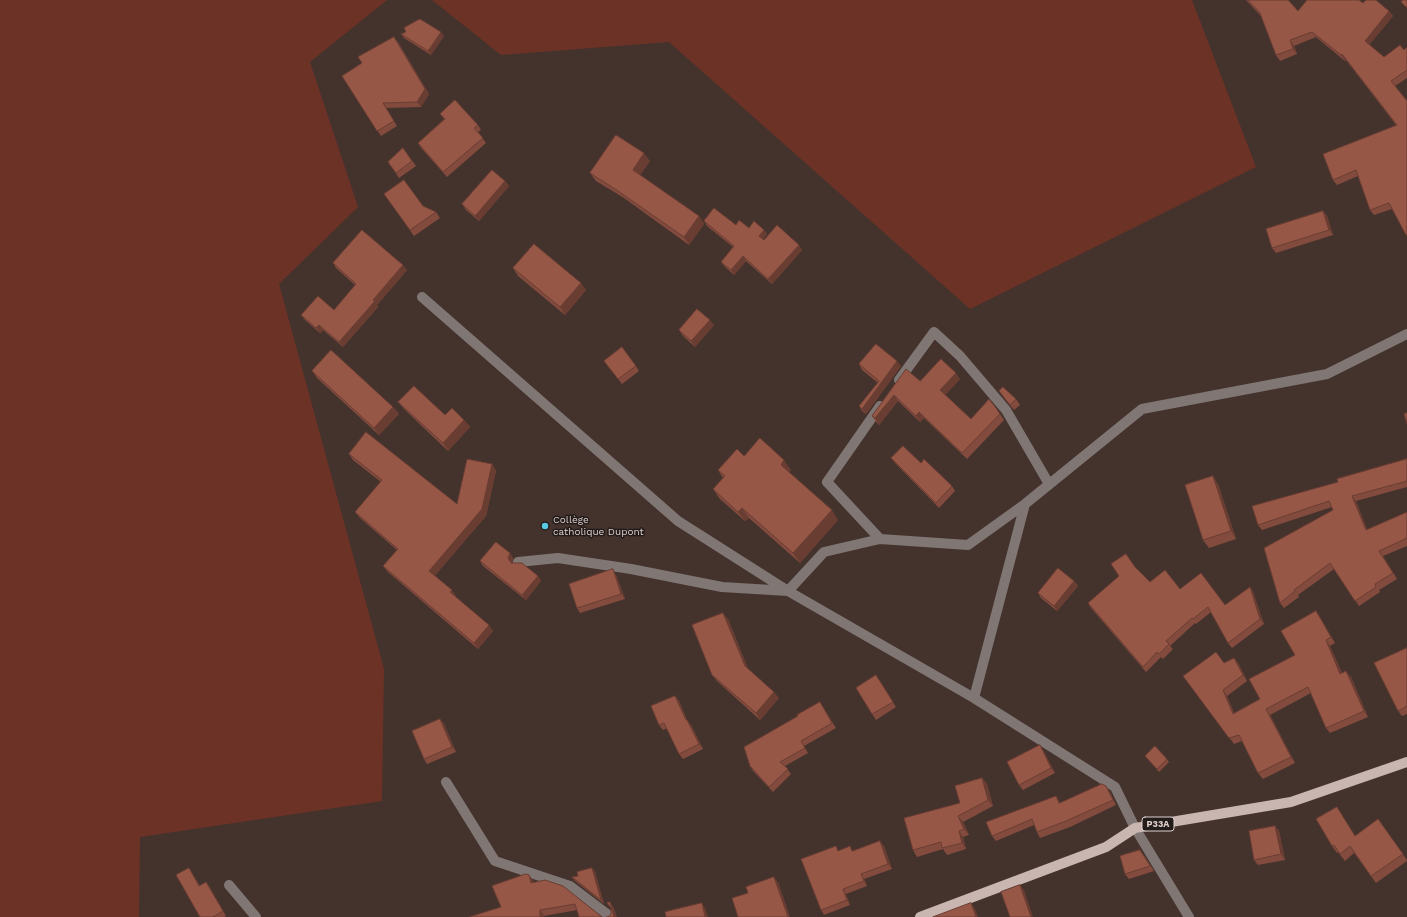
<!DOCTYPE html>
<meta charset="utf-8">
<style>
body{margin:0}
canvas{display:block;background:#44322d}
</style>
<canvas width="1407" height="917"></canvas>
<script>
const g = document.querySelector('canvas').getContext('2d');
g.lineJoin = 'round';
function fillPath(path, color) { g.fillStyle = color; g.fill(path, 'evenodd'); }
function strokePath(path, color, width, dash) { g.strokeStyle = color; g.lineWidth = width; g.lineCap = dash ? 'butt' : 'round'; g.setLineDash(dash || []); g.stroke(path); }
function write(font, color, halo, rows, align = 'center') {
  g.font = font + ' "Work Sans",sans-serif'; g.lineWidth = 3; g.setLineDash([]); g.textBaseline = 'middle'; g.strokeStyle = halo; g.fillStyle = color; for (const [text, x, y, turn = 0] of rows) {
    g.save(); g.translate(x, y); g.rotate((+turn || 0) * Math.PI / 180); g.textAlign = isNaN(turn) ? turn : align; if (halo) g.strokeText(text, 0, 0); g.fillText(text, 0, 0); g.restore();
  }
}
fillPath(new Path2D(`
 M0 0H387L310 62 358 207 279 284 384 669 382 801 140 837 139 917H0Z
 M432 0H1192L1256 167 970 309 669 42 501 55Z`), '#6c3225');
strokePath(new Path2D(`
 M422 297 678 521 788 591 974 698 1115 787 1135 828 1189 917
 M899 380 934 332 960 356 1006 410 1049 484
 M880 406 827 482 880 539
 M518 562 558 558 631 569 722 587 788 591 824 552 880 539 968 545 1025 504 1142 409 1327 374 1407 334
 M974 698 1025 504
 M446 782 495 861 570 886 607 914 609 917
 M229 885 256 917`), '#807774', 10);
strokePath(new Path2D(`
 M920 917 1106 847 1135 828 1291 802 1407 762`), '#c9b6b1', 10);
fillPath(new Path2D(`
 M1246 0H1288L1298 11 1363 3 1389 11 1393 16 1369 45 1384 57 1404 50 1407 47V78L1395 86 1407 101V236L1392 209 1374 215 1370 210 1358 176 1337 185 1333 180 1396 125 1346 60 1345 61 1316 37 1294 46 1297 54 1280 61 1276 55 1261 16Z
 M401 34 444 36 431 55 404 38Z
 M398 42 429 94 421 107 386 108 397 126 381 136 342 76Z
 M440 114 478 125 481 130 478 132 486 143 447 177 421 148 418 143 444 119Z
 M403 148 416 166 399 178 388 162Z
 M650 161 640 175 699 216 704 224 689 245 624 198 596 181 590 173Z
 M505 181 509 186 479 221 466 210 462 204Z
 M384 194 436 212 440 218 414 236Z
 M1323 211 1327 216 1333 235 1276 253 1272 248Z
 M704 221 736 225 749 228 764 230 767 234 763 239 802 250 772 284 746 261 734 275 724 266 721 262 733 247 707 226Z
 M333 263 407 270 377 305 378 307 343 347 323 330 320 333 305 320 301 315 334 310 355 285 336 268Z
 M513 268 586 290 565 315 518 276Z
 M714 325 695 347 683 336 679 330Z
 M604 361 636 366 639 371 622 384Z
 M859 364 901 366 866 414 862 411 859 406 878 383 862 370Z
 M906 369 920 381 960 379 945 395 971 419 996 408 1004 420 967 459 924 418 920 422 898 401 879 425 876 422 872 416Z
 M312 371 393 407 399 414 379 435 317 378Z
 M1003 396 1016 399 1020 405 1014 410Z
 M398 402 464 420 470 427 448 451 404 409Z
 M349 454 457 504 492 464 496 471 486 516 435 575 456 597 493 631 478 649 388 572 383 566 397 550 360 518 355 512 381 482 353 460Z
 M744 456 791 470 789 472 838 520 800 563 749 518 745 521 720 499 713 489 723 478 718 470Z
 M891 458 921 463 952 486 955 491 939 508 895 463Z
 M1407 459V487L1356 501 1367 530 1407 512V546L1383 556 1397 579 1379 590 1380 592 1359 606 1334 569 1298 595 1299 597 1284 608 1280 603 1333 510 1332 507 1262 530 1258 525 1338 482Z
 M1218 484 1236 539 1209 548 1203 540Z
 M510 553 513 558 512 563 538 576 541 581 526 600 483 566 480 561Z
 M1135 567 1150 582 1180 589 1225 605 1250 587 1253 592 1264 624 1232 648 1228 643 1211 612 1196 624 1195 623 1170 646 1173 649 1163 659 1161 657 1146 672 1091 608 1088 603Z
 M616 575 625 599 580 613 577 608Z
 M1074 581 1078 586 1057 611 1041 598 1038 593Z
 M1316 611 1320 617 1335 643 1330 646 1342 673 1351 677 1368 717 1330 733 1326 728 1311 693 1270 715 1295 763 1263 779 1258 773 1242 741 1234 744 1188 682 1234 658 1238 663 1247 681 1227 696 1234 713 1260 699 1295 655Z
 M728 619 748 669 779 698 760 720 717 681 712 675Z
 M1407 648V714L1402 716 1398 711Z
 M879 680 896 707 876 720 872 714Z
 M675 696 679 701 687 720 691 725 703 749 683 759 679 754 667 728 663 730 659 725Z
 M823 707 836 728 804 746 808 753 785 766 791 774 773 792 753 771 750 766Z
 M440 719 444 724 456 752 427 764 424 759Z
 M1043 750 1055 773 1023 790 1019 785Z
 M1145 756 1167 759 1169 762 1159 772Z
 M982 778 987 784 993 806 963 822 969 835 963 837 966 849 947 855 943 849 917 857 913 850 960 803Z
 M1110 792 1116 805 1070 827 1040 838 1037 832 1034 825 996 841 992 836 1056 796 1060 803Z
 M1337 807 1355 836 1378 819 1407 860V861L1376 883 1354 853 1345 861 1338 852 1337 853 1332 846Z
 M1275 826 1279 831 1285 860 1258 865 1254 860Z
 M884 846 892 869 864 879 867 886 846 894 850 905 824 915 821 910 853 850Z
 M1144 855 1154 871 1129 879 1125 874Z
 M189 868 200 886H209L226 916 224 917H200Z
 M592 868 595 872 604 904 575 881 572 877 578 876Z
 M529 875 533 882 602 917 577 910 544 916V917H469L501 907Z`), '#824b3d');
fillPath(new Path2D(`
 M1389 11 1393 16 1368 46 1365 41Z
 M441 32 444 36 431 55 428 51Z
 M394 37 429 94 421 107 417 102Z
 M1290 40 1294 46 1297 54 1293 49Z
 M1342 54 1346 60 1345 61 1341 55Z
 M644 153 650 161 638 178 633 170Z
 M505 181 509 186 479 221 475 216Z
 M1323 211 1327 216 1333 235 1329 230Z
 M699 216 704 224 689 245 684 237Z
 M764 230 767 234 762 241 759 236Z
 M799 245 802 250 772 284 768 279Z
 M743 256 746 261 734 275 731 270Z
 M403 265 407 270 377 305 378 307 343 347 339 342 373 300Z
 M581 283 586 290 565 315 560 307Z
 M710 320 714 325 695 347 691 341Z
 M319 325 323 330 320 333 316 328Z
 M897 361 901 366 866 414 862 409Z
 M956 373 960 379 944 396 940 390Z
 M894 395 898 401 879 425 875 418Z
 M393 407 399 414 379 435 374 428Z
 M919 412 924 418 920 422 916 416Z
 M464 420 470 427 448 451 443 443Z
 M784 460 791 470 788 474 781 465Z
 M492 464 496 471 486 516 434 577 429 571Z
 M1213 476 1218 484 1236 539 1231 531Z
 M1352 496 1356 501 1370 536 1366 530Z
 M742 508 749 518 745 521 738 512Z
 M832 510 838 520 800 563 793 553Z
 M510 553 513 558 512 563 508 558Z
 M613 569 616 575 625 599 621 594Z
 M538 576 541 581 526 600 522 595Z
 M1074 581 1078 586 1057 611 1054 606Z
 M1250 587 1253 592 1264 624 1260 619Z
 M452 590 456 596 455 598 450 592Z
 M1316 611 1320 617 1335 643 1331 637Z
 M723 613 728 619 750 673 745 666Z
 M489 625 493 631 478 649 474 643Z
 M1326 640 1330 646 1345 680 1340 674Z
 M1234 658 1238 663 1247 681 1243 675Z
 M1346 671 1351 677 1368 717 1364 711Z
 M1223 690 1227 696 1237 720 1233 714Z
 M774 692 779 698 760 720 756 713Z
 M675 696 679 701 689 726 686 720Z
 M1266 709 1270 715 1295 763 1291 757Z
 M440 719 444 724 456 752 452 747Z
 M687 720 691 725 703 749 699 744Z
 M1040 745 1043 750 1055 773 1051 768Z
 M982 778 987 784 993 806 988 800Z
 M1106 786 1110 792 1116 805 1113 800Z
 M958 816 963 822 969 835 964 829Z
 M1275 826 1279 831 1285 860 1281 854Z
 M959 831 963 837 966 849 962 843Z
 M880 841 884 846 892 869 888 864Z
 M592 868 595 872 604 904 601 900Z
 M861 874 864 879 867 886 864 881Z
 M529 875 533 880 535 888 531 883Z
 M774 877 779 884 790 917H788Z
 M206 882 209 886 226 916 223 911Z
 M1020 885 1024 890 1033 917H1031Z
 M843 889 846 894 850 905 847 900Z
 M610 902 614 908 617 917H614Z
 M702 903 705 908 708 917H705Z
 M971 903 975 909 978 917H976Z
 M540 910 544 916V917H540Z`), '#6a3d32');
const building = new Path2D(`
 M1248 0H1288L1298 11 1307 0H1359L1363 3 1366 0H1376L1389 11 1365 41 1384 57 1400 45 1404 50 1407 47V70L1391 81 1407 101V235H1406L1389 203 1370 210 1356 170 1333 180 1323 154 1397 125 1342 54 1341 55 1312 32 1290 40 1293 49 1276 55 1260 13Z
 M1403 0H1407V8L1401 2Z
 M420 19 441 32 428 51 401 34 406 32 404 28Z
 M394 37 425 89 417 102 383 103 394 121 377 131 342 76 362 63 358 57Z
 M455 100 478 125 474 128 483 138 443 172 418 143 445 119 440 114Z
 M616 135 644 153 633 170 699 216 684 237 618 191 590 173Z
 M403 148 412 161 396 173 388 162Z
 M492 170 505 181 475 216 462 204Z
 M404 180 423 206 436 212 410 230 384 194Z
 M714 208 736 225 739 220 749 228 754 221 764 230 759 236 764 240 777 225 799 245 768 279 743 256 731 270 721 262 734 246 704 221Z
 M1323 211 1329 230 1272 248 1266 229Z
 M362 230 403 265 373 300 375 301 339 342 319 325 316 328 301 315 318 296 334 310 356 284 333 263Z
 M534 244 581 283 560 307 513 268Z
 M697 309 710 320 691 341 679 330Z
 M876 344 897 361 862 409 859 406 879 381 859 364Z
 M622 347 636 366 618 379 604 361Z
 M331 350 393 407 374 428 312 371Z
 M941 359 956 373 940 390 971 419 989 399 996 408 1000 414 962 453 919 412 916 416 894 395 875 418 872 416 906 369 920 381Z
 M414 386 445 415 452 408 464 420 443 443 398 402Z
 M1003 387 1016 399 1010 405 999 391Z
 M1407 413V424L1404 414Z
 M366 432 457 504 467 459 492 464 482 509 429 571 452 590 450 592 489 625 474 643 383 566 398 549 355 512 382 480 349 454Z
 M760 438 784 460 781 465 832 510 793 553 742 508 738 512 713 489 725 476 718 470 737 449 744 456Z
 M903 446 921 463 924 459 952 486 936 503 891 458Z
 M1407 459V481L1352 496 1366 530 1407 512V538L1379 551 1393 573 1375 584 1376 587 1355 601 1330 563 1294 590 1295 591 1280 603 1264 548 1333 510 1329 501 1258 525 1252 506 1338 482 1337 479Z
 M1213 476 1231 531 1203 540 1185 485Z
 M496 542 510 553 508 558 511 563H522L538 576 522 595 480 561Z
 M1126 554 1135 567 1150 582 1165 570 1180 589 1201 573 1225 605 1250 587 1260 619 1228 643 1208 607 1193 619 1192 618 1166 641 1169 644 1159 654 1157 652 1143 667 1088 603 1119 576 1111 564Z
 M1058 568 1074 581 1054 606 1038 593Z
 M613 569 621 594 577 608 569 584Z
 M1316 611 1331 637 1326 640 1340 674 1346 671 1364 711 1326 728 1308 687 1266 709 1291 757 1258 773 1239 735 1229 738 1183 676 1216 652 1224 663 1234 658 1243 675 1223 690 1233 714 1260 699 1249 679 1295 655 1281 631Z
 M723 613 745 666 774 692 756 713 712 675 692 625Z
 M1407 648V706L1398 711 1374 663Z
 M876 675 893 702 872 714 856 688Z
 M675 696 686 720H687L699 744 679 754 664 723 659 725 651 706Z
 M820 702 832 723 801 741 805 748 780 762 788 769 769 787 750 766 744 747 798 716 797 715Z
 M440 719 452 747 424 759 412 731Z
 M1040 745 1051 768 1019 785 1007 762Z
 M1155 746 1167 759 1157 769 1145 756Z
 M982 778 988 800 958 816 964 829 959 831 962 843 942 848 941 842 913 850 904 818 960 803 955 786Z
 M1102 784 1106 786 1113 800 1066 821 1037 832 1032 819 992 836 986 822 1056 796 1059 803Z
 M1337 807 1355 836 1378 819 1403 854 1371 876 1350 846 1340 854 1334 845 1332 846 1316 819Z
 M1275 826 1281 854 1254 860 1249 831Z
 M880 841 888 864 861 874 864 881 843 889 847 900 821 910 801 859 836 846 838 851 850 846 852 851Z
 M1140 850 1150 866 1125 874 1120 856Z
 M189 868 199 886 206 882 223 911 213 917H200L176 875Z
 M592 868 601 900 572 877 578 876 577 872Z
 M526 874 529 875 531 883 545 880 563 886 602 917H579L575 904 540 910V917H469L501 907 492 886Z
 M774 877 788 917H738L732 898 748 893 746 887Z
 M1020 885 1031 917H1010L1001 892Z
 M610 902 614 917H606H608L611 914V908L607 903Z
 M702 903 705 917H666L665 912Z
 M971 903 976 917H933Z`);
fillPath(building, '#975747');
strokePath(building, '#6a3d32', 1);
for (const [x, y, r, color] of [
 [545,526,4,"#57c9e2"]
]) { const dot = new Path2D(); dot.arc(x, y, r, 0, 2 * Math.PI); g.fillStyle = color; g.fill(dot); strokePath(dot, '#241c1a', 1.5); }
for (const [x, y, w] of [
 [1158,824,32]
]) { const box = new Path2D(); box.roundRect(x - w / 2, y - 7, w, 14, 3); g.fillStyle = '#241c1a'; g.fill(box); strokePath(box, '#ddd1ce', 1); }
write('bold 9px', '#ddd1ce', null, [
 ["P33A",1158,824]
]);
write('10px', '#ddd1ce', '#241c1a', [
 ["Collège",553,520],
 ["catholique Dupont",553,532]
], 'left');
</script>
